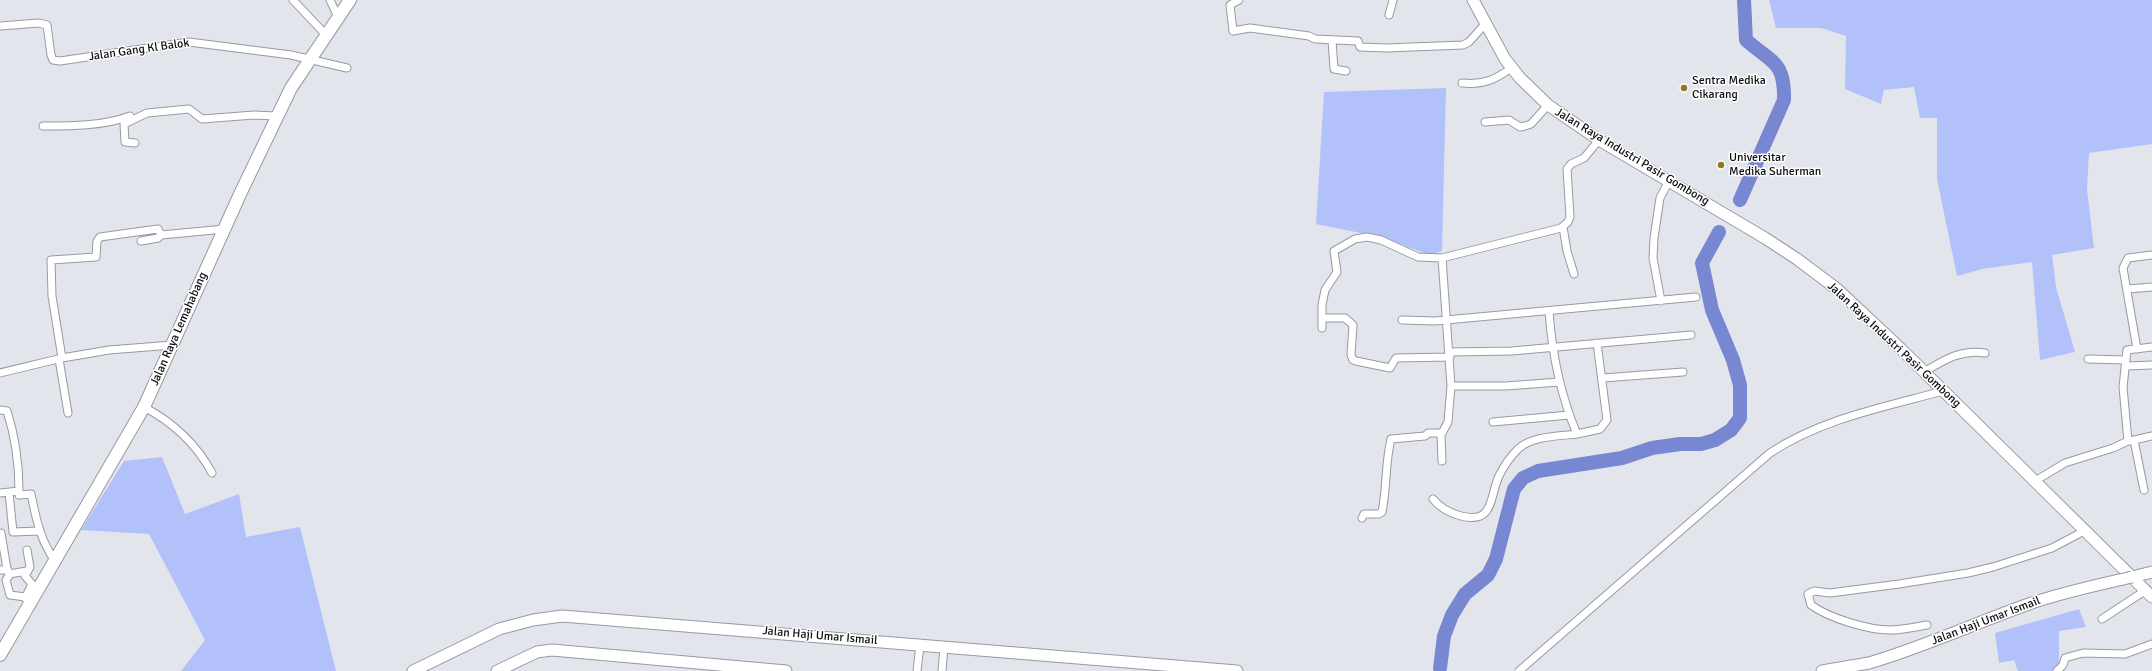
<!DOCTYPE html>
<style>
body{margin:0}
canvas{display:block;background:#e3e5ed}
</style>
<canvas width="2152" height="671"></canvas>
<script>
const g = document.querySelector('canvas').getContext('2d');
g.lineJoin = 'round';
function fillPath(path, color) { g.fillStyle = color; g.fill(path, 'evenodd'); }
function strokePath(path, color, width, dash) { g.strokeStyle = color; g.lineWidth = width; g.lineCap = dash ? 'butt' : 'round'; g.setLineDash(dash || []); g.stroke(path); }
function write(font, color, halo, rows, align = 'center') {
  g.font = font + ' Signika,sans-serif'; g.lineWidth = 3; g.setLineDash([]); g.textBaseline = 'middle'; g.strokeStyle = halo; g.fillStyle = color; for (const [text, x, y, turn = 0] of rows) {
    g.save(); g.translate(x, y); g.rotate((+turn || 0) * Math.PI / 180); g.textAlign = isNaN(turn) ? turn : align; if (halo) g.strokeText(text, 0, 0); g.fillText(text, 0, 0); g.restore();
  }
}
fillPath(new Path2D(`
 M1769 0H2152V144L2089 153 2087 189 2094 248 2052 255 2056 287 2075 352 2040 360 2032 262 1982 269 1957 276 1937 179V118H1920L1914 87 1884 90 1881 104 1845 89 1846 36 1821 28H1776Z
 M1446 88 1442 251 1430 255 1380 237 1316 224 1324 92Z
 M162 457 185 514 239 494 246 537 300 527 336 671H181L205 640 149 534 81 530 124 461Z
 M2079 609 2086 627 2059 631V669L2053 671H2018L2014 660 1999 663 1995 633Z`), '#b3c1fb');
strokePath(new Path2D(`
 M1740 200 1784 100C1785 61 1772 63 1746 40L1744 0
 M1440 668 1444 636 1452 615 1465 594 1488 575 1496 559 1514 489 1523 478 1538 471 1622 458 1652 448 1680 444H1701L1715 440 1731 430 1740 418V385L1733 360 1712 310 1702 263 1719 232`), '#7887d1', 14);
const minor = new Path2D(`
 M293 0 326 35
 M330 0 338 17
 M1239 0 1230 5 1233 31 1250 28 1309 36 1315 39 1358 41 1360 47 1386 48 1463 45 1469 42 1485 24
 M1389 15 1393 0
 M0 26 39 23 47 25 51 55 53 60 60 61 189 42 291 55 347 68
 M1332 40 1334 69 1346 71
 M1462 83C1483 85 1495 80 1511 68
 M1485 122 1509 120 1520 127 1525 126 1531 124 1548 105
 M43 126C71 126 104 126 130 116
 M135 143 125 142 124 124 147 113 189 109 202 119 254 115 276 116
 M1563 227 1567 251 1574 274
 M141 241 158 238 161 235 225 229
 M2128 289 2152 287
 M1661 301 1653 258 1654 238 1660 198 1669 181
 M1549 311C1552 354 1560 394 1577 434L1600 429 1607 420 1597 343
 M1322 318H1345L1353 325 1351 355 1353 360 1356 361 1390 368 1396 358 1450 357
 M1402 320 1435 321 1696 297
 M1322 328V305L1325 290 1337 272 1334 251 1355 239 1367 237 1381 240 1418 257 1442 258 1561 228 1568 222 1570 217 1567 169 1571 164 1584 158 1599 140
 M2137 349 2123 268 2128 258 2152 255
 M1450 352 1512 351 1691 335
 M62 358 52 296 51 260 96 257 97 241 100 237 158 229 161 235
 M59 359 68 413
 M2088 359 2126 360
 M2127 366 2152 365
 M1924 372C1944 360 1961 349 1985 353
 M0 373 62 358 109 350 172 345
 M1603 378 1683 372
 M1451 386H1506L1559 382
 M144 407C174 423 196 443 212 473
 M0 410 7 411C15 436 19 464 19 491L0 493
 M1493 422 1569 415
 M2134 440 2144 490
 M2130 441 2152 436
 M1442 461 1441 435 1448 422 1451 386 1442 258
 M2035 481 2065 463 2113 448 2128 441 2123 387 2127 350 2152 347
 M19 491V495L31 494C36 518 40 540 55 561
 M9 493 13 532 39 531
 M1433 499C1440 508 1450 513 1461 516 1496 525 1489 494 1500 474 1504 466 1511 456 1518 449 1532 436 1559 436 1577 434
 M1362 518 1364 514H1379L1382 512C1387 488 1385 463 1391 439L1425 436 1428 433H1442
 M1 533 7 569
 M0 570H8L9 576 6 580 10 595 33 598
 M9 574 27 571
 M25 598 32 584 25 576 30 567 27 550
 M2102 619 2146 590
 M1927 625C1915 627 1902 630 1890 630 1868 630 1829 618 1811 605L1808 594 1814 591 1830 593 1899 584 1968 573 1993 567 2052 548 2086 530
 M917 671 920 645
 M942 671 944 647
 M1519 671 1770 453C1821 419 1884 407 1943 391
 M2057 671 2063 665 2065 658 2083 653 2125 654 2152 644`);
const secondary = new Path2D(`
 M1473 0 1505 59 1520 78 1548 105 1599 140 1765 238 1797 259 1837 289 1901 349 2152 597
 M2132 577 2152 572
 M413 671 499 629 533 620 562 616 1237 671
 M497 671 537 652 552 650 786 671
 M1822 671 1869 663`);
const primary = new Path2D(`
 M0 655 144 407 241 192 291 88 350 0`);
strokePath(minor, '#989aa1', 9);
strokePath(secondary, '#989aa1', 13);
strokePath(primary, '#989aa1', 14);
strokePath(minor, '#fff', 7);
strokePath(secondary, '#fff', 11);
strokePath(primary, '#fff', 12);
const secondaryBridge = new Path2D(`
 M1869 663C1924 647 1975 623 2029 604 2063 592 2098 585 2132 577`);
strokePath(secondaryBridge, '#989aa1', 13, []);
strokePath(secondaryBridge, '#fff', 11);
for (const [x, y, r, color] of [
 [1684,88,4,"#90791f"],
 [1721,165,4,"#90791f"]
]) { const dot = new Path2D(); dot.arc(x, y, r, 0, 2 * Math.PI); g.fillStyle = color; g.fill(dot); strokePath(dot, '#fff', 1.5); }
write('12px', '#0e0e11', '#fff', [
 ["Jalan Gang Kl Balok",139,50,-8],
 ["Jalan Raya Industri Pasir Gombong",1632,157,31],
 ["Jalan Raya Lemahabang",179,329,-66],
 ["Jalan Raya Industri Pasir Gombong",1894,345,43],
 ["Jalan Haji Umar Ismail",1986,621,-21],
 ["Jalan Haji Umar Ismail",820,636,5]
]);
write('12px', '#0e0e11', '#fff', [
 ["Sentra Medika",1692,81],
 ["Cikarang",1692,95],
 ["Universitar",1729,158],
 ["Medika Suherman",1729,172]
], 'left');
</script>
